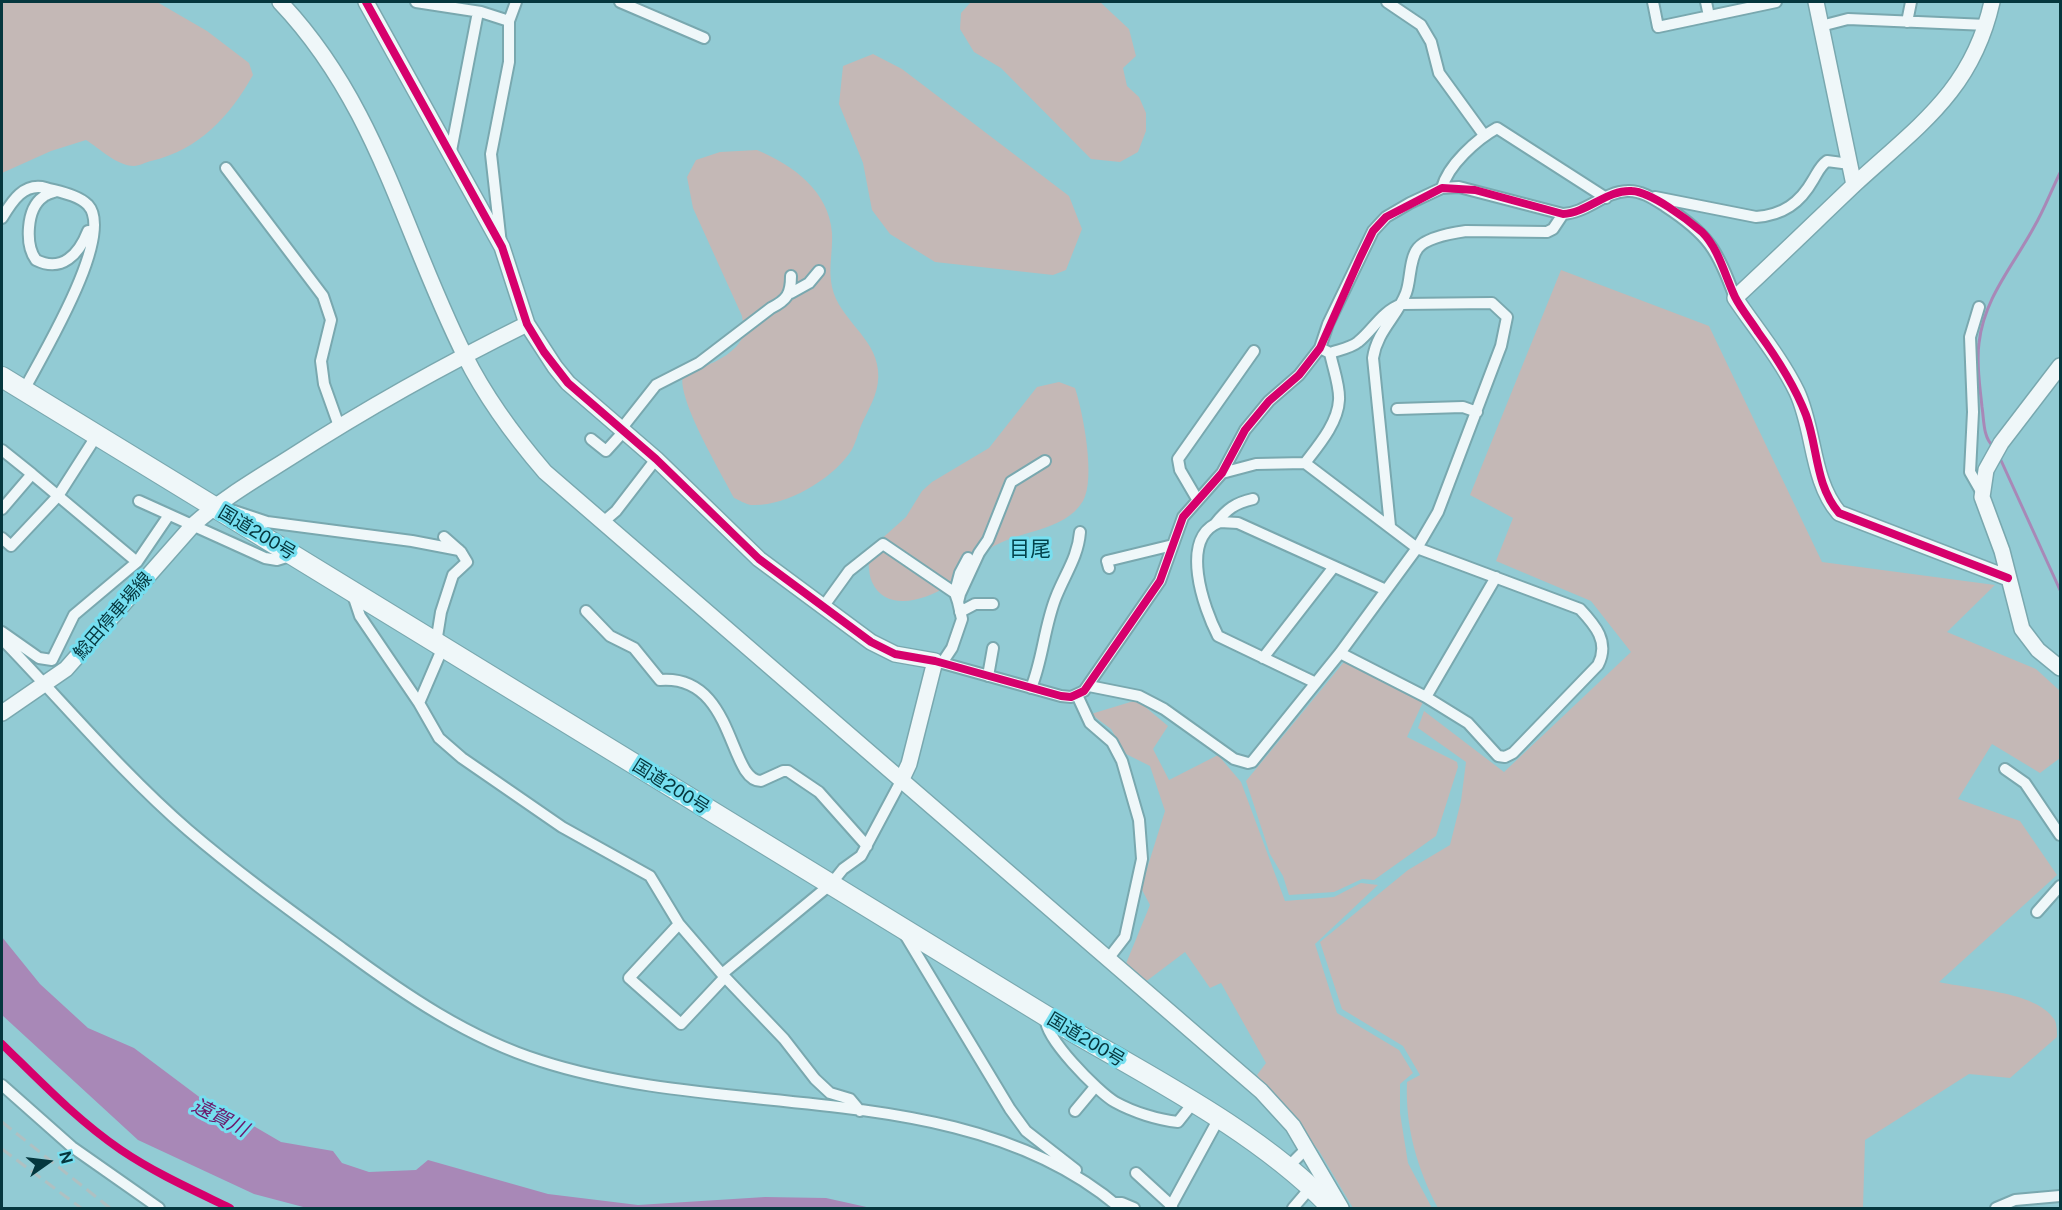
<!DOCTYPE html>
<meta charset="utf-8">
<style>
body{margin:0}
#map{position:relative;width:2062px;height:1210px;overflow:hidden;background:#92cbd4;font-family:"Public Sans",sans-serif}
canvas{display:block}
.frame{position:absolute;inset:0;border:3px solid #05373e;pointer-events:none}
.north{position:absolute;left:18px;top:1132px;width:60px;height:60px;-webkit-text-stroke:4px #76dff0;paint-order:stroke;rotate:76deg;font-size:16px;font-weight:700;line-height:24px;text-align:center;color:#05373e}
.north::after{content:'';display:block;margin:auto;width:21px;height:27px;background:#05373e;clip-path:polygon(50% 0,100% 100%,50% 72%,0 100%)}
</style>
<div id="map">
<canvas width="2062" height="1210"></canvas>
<div class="frame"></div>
<div class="north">N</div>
</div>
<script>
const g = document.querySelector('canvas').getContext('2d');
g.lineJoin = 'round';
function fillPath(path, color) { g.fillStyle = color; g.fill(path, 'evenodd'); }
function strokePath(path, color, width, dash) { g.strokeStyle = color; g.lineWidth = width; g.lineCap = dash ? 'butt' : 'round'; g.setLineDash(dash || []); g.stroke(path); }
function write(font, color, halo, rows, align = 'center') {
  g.font = font + ' "Public Sans","Noto Sans JP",sans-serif'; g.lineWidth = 6; g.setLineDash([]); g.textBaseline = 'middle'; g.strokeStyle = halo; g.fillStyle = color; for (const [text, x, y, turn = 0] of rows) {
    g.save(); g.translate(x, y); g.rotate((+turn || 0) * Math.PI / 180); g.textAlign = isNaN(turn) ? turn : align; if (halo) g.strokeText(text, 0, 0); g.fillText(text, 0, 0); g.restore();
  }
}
fillPath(new Path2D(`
 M2 2H157L207 31 249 63 253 75C230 116 199 150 151 161 146 162 139 166 134 166 117 166 99 148 86 140L51 151 2 173Z
 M971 2H1100L1129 29 1136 56 1123 68 1127 86 1139 97 1146 113V131L1138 152 1120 162 1091 159 1001 68 974 52 960 29 961 13Z
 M873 54 902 69 1069 196 1082 229 1066 270 1053 275 935 262 890 234 872 210 863 163 839 104 843 66Z
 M757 150C793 165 829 191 832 233 833 252 828 268 832 287 839 319 875 337 878 370 880 389 872 403 863 421 858 431 856 445 849 454 829 481 785 507 751 505 745 504 739 500 734 498 722 474 676 398 683 375 702 367 730 359 741 340 745 334 743 323 742 316L693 208 687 177 696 160 720 152Z
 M1561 270 1709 326 1822 562 1995 585 1947 632 2036 669 2060 691V758L2040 773 1992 744 1958 799 2020 821 2057 875 1939 982C1968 989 2036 991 2054 1019 2057 1023 2057 1032 2057 1037L2010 1078 1969 1074 1865 1140 1863 1208H1438C1417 1169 1405 1126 1407 1082L1420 1075 1403 1046 1342 1009 1320 942 1408 870 1450 845 1461 801 1466 762 1418 728 1424 711 1504 772 1631 652 1591 601 1496 561 1513 518 1470 495Z
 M1059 382 1075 388C1083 412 1096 479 1083 501 1064 533 1017 529 988 550 973 560 962 576 947 586 925 601 885 612 872 582 868 573 869 560 868 551L906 517 922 491 932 482 989 448 1037 387Z
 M1344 662 1350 663 1423 702 1407 737 1457 762 1458 767 1436 836 1374 880 1362 879 1334 892 1289 895 1283 876 1270 854 1246 781Z
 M1137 700 1168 726 1153 749 1169 780 1218 755 1241 782 1285 901 1334 897 1361 883 1378 885 1315 944 1337 1013 1399 1050 1413 1073 1400 1084V1113L1408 1163 1432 1208H1353L1319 1151 1257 1075 1266 1063 1221 983 1210 988 1185 952 1144 983 1125 966 1150 905 1141 888 1165 811 1150 766 1126 754 1111 729 1091 714Z`), '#c4b8b6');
fillPath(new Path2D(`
 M2 937 40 984 88 1028 134 1048 214 1108 245 1121 281 1142 333 1151 342 1163 369 1172 416 1170 428 1160 548 1194 638 1205 765 1197 826 1198 871 1208H307L254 1194 138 1140 2 1015Z`), '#a888b7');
strokePath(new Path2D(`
 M1993 446C1983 438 1984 419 1982 407 1980 386 1976 364 1979 343 1984 298 2013 266 2034 227 2044 210 2051 191 2060 173
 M1999 456 2060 590`), '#a888b7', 3);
const street = new Path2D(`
 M416 2 481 12 509 21
 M620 2 704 38
 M1387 2 1421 25 1431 42 1439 73 1484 135
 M1653 2 1658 27 1776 2
 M1706 2 1709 16
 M1907 22 1911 2
 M1821 26 1848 19 1987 25
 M450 156 478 12
 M226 168 323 296 331 320 321 361 324 384 339 426
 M1442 188C1448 165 1477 139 1497 128L1606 198
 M56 191C52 193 46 194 43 197 26 209 25 245 36 260 62 273 79 254 88 231
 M1655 197 1756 217C1783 215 1800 203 1813 180 1818 172 1820 166 1827 161L1850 164
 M2 218C12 201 24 182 46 188 60 192 78 195 88 205 116 235 40 359 24 390
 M501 244 491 154 509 62V21L516 2
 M791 293 809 283 819 271
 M1979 307 1970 337 1973 412 1970 472 1982 493
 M1397 409 1463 407 1477 412
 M622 428 656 385 699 363 771 308C787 300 791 294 791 276
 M591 439 606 451 625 430
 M2 450 32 474
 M1305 463C1318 446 1338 423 1339 400 1340 386 1333 368 1330 353
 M1222 473 1256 464 1305 463 1417 548 1580 609C1595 625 1610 642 1598 665L1513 753 1505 757 1498 756 1468 723 1426 697 1340 653
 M1197 499 1180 470 1178 459 1254 351
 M139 501 265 558 277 560 293 555
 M2 509 32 474 137 562 169 515
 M234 511 267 522 412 541 459 550
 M602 523 616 511 656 459
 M1215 524C1227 509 1235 503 1253 499
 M1390 526 1373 358C1377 331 1397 317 1406 293 1411 280 1409 259 1418 248 1427 237 1452 233 1466 231L1547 232 1553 229 1563 214
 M2 538 11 546 58 496 97 435
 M1109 568 1107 561 1173 545
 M352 592 360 616 419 703 439 738 462 758 562 827 650 876 679 924 722 974 784 1039 815 1079 830 1093 850 1099 860 1111
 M955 592 960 573 968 558
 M823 607 849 571 883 544 955 593 958 602
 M586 611 610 636 634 648 660 680C735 674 728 781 761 781L783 771H788L819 792 867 846
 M960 612 975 604H993
 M2 632 39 658 52 660 74 615 137 562
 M2 639C63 702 121 772 188 830 237 872 291 911 343 949 404 994 468 1038 541 1061 726 1121 967 1076 1120 1208
 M436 643 441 612 453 575 467 562 461 552 444 537
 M1263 658 1333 568
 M935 661 1061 696 1071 697 1084 691 1160 581 1183 517 1222 473 1245 430 1269 401 1299 375 1320 348 1328 324 1373 231 1386 217 1410 203 1442 188 1459 187 1563 214C1586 213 1604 192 1627 191 1641 190 1654 199 1665 206 1708 234 1718 250 1735 298
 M942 663 952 648 962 619 958 602 960 594 979 553 988 540 1011 482 1045 461
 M988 676 993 648
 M1316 683 1218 636C1204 609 1178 537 1220 522L1238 523 1386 590
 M1089 686 1139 696 1164 709 1234 759 1248 763 1252 762 1340 653 1417 548 1438 512 1501 346 1507 317 1492 303 1402 304C1381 312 1374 329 1358 342 1351 348 1338 350 1330 353L1320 348
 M1031 688C1043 659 1044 627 1056 597 1065 574 1078 557 1080 532
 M1077 695 1090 723 1112 742 1122 761 1139 820 1142 859 1125 937 1108 959
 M1426 697 1496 577
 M419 703 443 647
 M2005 769 2025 783 2060 835
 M2037 912 2060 886
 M679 924 629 978 681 1024 725 977
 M904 933 1010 1109 1026 1131 1076 1170
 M722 974 831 884 843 869 861 856 901 781
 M1046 1017C1041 1035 1099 1093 1115 1102 1133 1112 1158 1120 1178 1122L1193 1103
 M2 1085 72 1147 159 1208
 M1075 1111 1095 1087
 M1287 1168 1307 1148
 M1136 1173 1172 1206
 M1114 1203H1122L1134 1208
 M1170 1208 1218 1120
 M1293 1208 1311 1187
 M1996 1208 2015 1200 2060 1196`);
const secondary = new Path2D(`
 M280 2C378 105 403 233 465 356 486 398 514 436 545 472L1261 1091 1293 1126 1341 1208
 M366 2 502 247 527 324 555 367 568 383 656 459 759 559 871 642 895 654 935 661 909 764 901 781
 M1816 2 1854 185
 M1992 2C1972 91 1918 126 1855 184 1815 222 1775 261 1735 298 1756 329 1781 359 1797 392 1815 431 1811 480 1839 513L2008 578
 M2060 366 2001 443 1986 470 1982 497 2002 551 2022 629 2038 650 2060 668
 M2 713 66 669 193 525C223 498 258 478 291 457 367 408 446 364 527 324`);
const highway = new Path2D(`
 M2 377 1046 1016C1140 1072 1257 1129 1332 1208`);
strokePath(street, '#79a8af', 14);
strokePath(secondary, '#79a8af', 18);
strokePath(highway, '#79a8af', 22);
strokePath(street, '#eff7f9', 10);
strokePath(secondary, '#eff7f9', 15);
strokePath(highway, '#eff7f9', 20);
strokePath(new Path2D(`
 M2 1122 110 1208
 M2 1149 81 1208`), '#afc0c2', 3, [12, 6]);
strokePath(new Path2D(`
 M366 2 502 247 527 324 544 352 568 383 656 459 759 559 871 642 895 654 935 661 1061 696 1071 697 1084 691 1160 581 1183 517 1222 473 1245 430 1269 401 1299 375 1320 348 1360 258 1373 231 1386 217 1442 188 1475 190 1563 214C1587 213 1608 189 1632 191 1651 192 1687 219 1702 232 1719 249 1725 276 1735 297 1741 309 1751 321 1758 332 1777 358 1794 384 1806 415 1818 448 1815 485 1839 513L2008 578
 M2 1044C39 1080 77 1120 121 1150 155 1173 193 1190 230 1208`), '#d6006c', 8);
write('18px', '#05373e', '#76dff0', [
 ["国道200号",257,533,31],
 ["鯰田停車場線",113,616,-49],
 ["国道200号",671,787,32],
 ["国道200号",1086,1040,31]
]);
write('italic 20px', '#6d186a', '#76dff0', [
 ["遠賀川",220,1118,27]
]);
write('21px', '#02434c', '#76dff0', [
 ["目尾",1030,550]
]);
</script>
